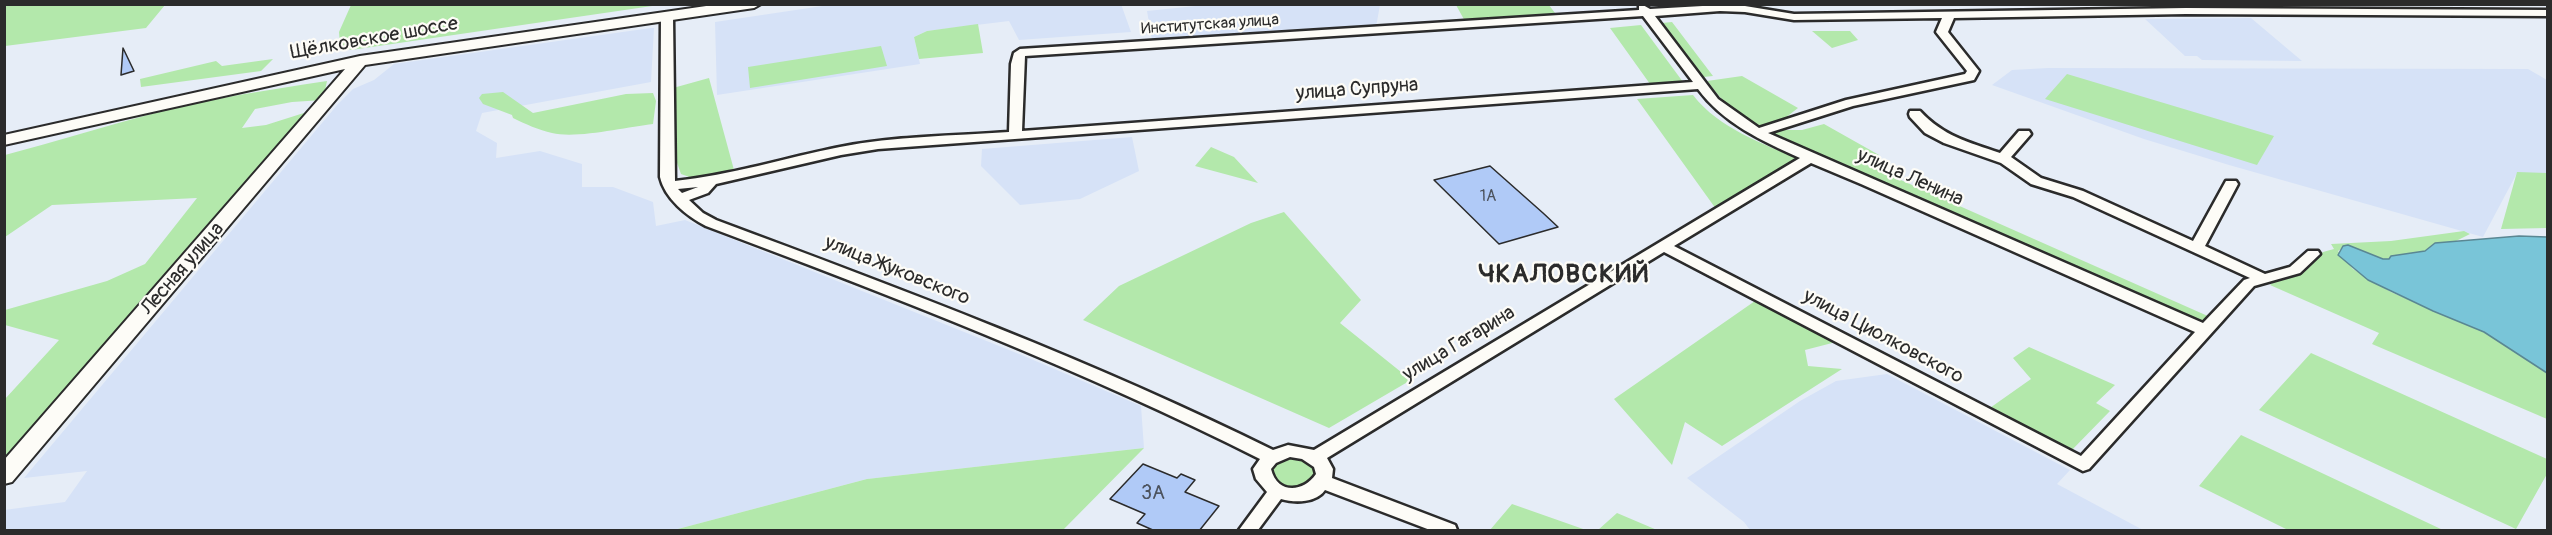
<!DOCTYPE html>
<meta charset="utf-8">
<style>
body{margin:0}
#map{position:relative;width:2552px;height:535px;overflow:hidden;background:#e6edf7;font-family:Pangolin,sans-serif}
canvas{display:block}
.frame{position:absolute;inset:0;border:6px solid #2b2b2b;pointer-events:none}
</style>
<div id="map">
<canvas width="2552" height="535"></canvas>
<div class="frame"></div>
</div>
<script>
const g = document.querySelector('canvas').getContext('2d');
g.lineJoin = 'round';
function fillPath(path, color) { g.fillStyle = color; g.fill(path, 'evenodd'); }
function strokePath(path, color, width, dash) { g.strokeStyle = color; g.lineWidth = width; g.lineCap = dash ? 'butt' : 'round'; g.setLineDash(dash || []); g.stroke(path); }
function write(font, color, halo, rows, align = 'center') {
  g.font = font + ' Pangolin,sans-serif'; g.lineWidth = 4.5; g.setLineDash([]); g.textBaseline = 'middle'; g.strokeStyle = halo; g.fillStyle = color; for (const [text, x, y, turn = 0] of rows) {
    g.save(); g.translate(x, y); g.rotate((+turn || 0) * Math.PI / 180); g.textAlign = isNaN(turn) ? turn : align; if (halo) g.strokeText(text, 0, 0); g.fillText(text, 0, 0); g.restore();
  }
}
fillPath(new Path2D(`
 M836 4H1121L1131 32 1019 40 1009 21 927 31 914 37 920 64 717 95 715 22Z
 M1215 4 1380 5 1376 27 1152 40 1147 11Z
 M2251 18 2302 61 2202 60 2197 56H2185L2145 19Z
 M651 28H654L651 82 482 113 476 131 497 143 496 158 540 151 582 164V187H613L653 202 656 226 685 220 1024 356 1141 406 1144 448 867 479 674 530H5L4 510 65 502 87 471 24 478 338 104 353 89 374 80 394 64Z
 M2048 68 2528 69 2547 80V173H2517L2483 237 2229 165 2144 139 1992 85 2012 70Z
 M1132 137 1139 171 1080 199 1020 205 981 166 982 149Z
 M1887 374 2070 470 2057 484 2143 530H1750L1744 522 1687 478 1800 401 1836 381Z`), '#d6e2f7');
fillPath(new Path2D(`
 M4 5 5 4 165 5 146 28 5 46Z
 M351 5V4L659 5 351 50 340 45 339 32Z
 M1456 5H1549L1558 17 1466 23Z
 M1672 22 1713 76 1704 77 1662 23Z
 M978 24 983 53 919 59 914 37 927 31Z
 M1641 25 1683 82 1650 84 1610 28Z
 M1812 31H1850L1858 40 1832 48Z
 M881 46 887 66 750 88 748 67Z
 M273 59 261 71 141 87 140 79 216 61 222 66Z
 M2067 74 2274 136 2257 165 2045 99Z
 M1742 76 1798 108 1785 118 1758 127C1737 116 1721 100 1707 81Z
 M709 78 734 170 695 179 681 174 676 160 673 88Z
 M327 81 323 100 292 102 255 109 242 128 266 125 307 112 308 116 293 135 248 180 5 464V399L59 340 5 325V310L107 281 145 264 197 198 52 205 5 237V155C55 142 105 126 155 113 211 98 269 90 327 81Z
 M503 92 533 113 626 94 653 93 656 101 653 124C626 127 577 139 552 133 539 130 525 124 513 118L512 115 483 104 479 98 482 94Z
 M1693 95C1719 129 1763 143 1800 160L1716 209 1637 99Z
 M1824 124 1879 155 1867 165 2210 317 2202 325 1814 155 1772 134 1781 130H1802Z
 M1211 147 1234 157 1258 183 1195 166Z
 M2517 172 2547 173V228L2501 229Z
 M1284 212 1361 300 1340 323 1411 380 1329 428 1083 320 1119 286 1251 223Z
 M2464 231 2470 234 2450 244 2435 243 2425 251 2391 256 2389 259H2383L2348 245 2338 251 2353 269 2391 292 2484 332 2547 373V419L2372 344 2379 333 2270 285C2288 267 2309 255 2334 249L2331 244 2391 241Z
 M1755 301 1836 342 1805 350 1808 366 1842 369 1722 446 1685 422 1672 465 1614 399Z
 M2029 347 2115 385 2096 403 2110 411 2069 453 1987 410 2031 379 2013 358Z
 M2311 353 2547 459V474L2516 529 2259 410Z
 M2241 435 2443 530H2288L2199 486Z
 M1144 448 1063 530H674L867 479Z
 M1291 457C1302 458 1313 461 1316 473L1311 483 1291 488 1274 480 1272 470C1276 462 1282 459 1291 457Z
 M1512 504 1586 530H1490Z
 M1617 513 1657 530H1598Z`), '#b3e8ab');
const water = new Path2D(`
 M2519 236 2547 237V373L2484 332 2433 311 2368 280 2338 255 2343 246 2348 245 2383 259H2389L2391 256 2425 251 2435 243Z`);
fillPath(water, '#79c5d8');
strokePath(water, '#5a8793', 1.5);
const building = new Path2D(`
 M123 48 134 71 121 75Z
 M1490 166 1543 213 1558 227 1499 244 1434 180Z
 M1143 464 1177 478 1181 474 1195 480 1185 492 1219 506 1199 531H1155L1137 523 1145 514 1110 499Z`);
fillPath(building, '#b0caf7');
strokePath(building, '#2b2b2b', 1.5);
const minor = new Path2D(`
 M1643 5 1650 9 1720 5 1745 6 1794 14 2186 8 2548 10V16L2186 14 1954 18 1948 32 1979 71 1974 80 1853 106 1768 133 2203 323 2244 280 2250 278 2073 197 2031 184 2001 163 1944 143 1925 133 1910 117 1909 114 1910 111H1920C1943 136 1968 142 2000 153L2019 131H2029L2031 134 2011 157 2041 178 2083 191 2193 241 2226 181H2236L2238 184 2205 246 2265 274 2290 267 2308 251H2318L2320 254 2300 273 2254 286 2089 469 2083 471 1664 252 1327 458 1333 469 1332 478 1455 525 1457 530H1430L1325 490C1316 503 1295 503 1281 499L1258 530H1239L1267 492 1256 479 1253 469 1260 459C1081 369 893 296 706 226 687 216 665 199 660 177L661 17 667 14 673 17 675 181C731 175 785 158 840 147 895 136 953 136 1009 132L1011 64 1014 53 1020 49 1639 10V6ZM1720 11 1745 12 1794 20 1942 18 1936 32 1967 71 1965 74 1846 100 1759 128 1718 99 1655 16ZM1643 16 1693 82 1022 131 1025 56ZM1698 89C1723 123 1762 141 1800 158L1314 450 1288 445 1273 450C1093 361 904 290 716 220L703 213 689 200 708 193 716 184 841 155 878 149ZM1811 163 1861 184 2195 332 2081 456 1674 246ZM698 187 682 193 678 189ZM1290 457 1302 459 1314 467 1316 474C1303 493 1277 494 1271 469L1276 463Z`);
const major = new Path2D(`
 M720 4H761L754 8 365 65 12 482 4 484V460L345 69 4 145V135L360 56Z`);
strokePath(minor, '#2b2b2b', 5);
strokePath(major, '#2b2b2b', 4);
fillPath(minor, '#fdfcf7');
fillPath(major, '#fdfcf7');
write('16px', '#2b2b2b', '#fdfcf7', [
 ["Институтская улица",1210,25,-4]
]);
write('16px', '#4c535e', null, [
 ["1А",1488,197]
]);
write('20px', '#2b2b2b', '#fdfcf7', [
 ["Щёлковское шоссе",374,39,-10],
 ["улица Супруна",1357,90,-4],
 ["улица Ленина",1910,178,24],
 ["Лесная улица",183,269,-49],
 ["улица Жуковского",897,271,22],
 ["улица Циолковского",1883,337,28],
 ["улица Гагарина",1459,344,-31]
]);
write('20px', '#4c535e', null, [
 ["3А",1153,494]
]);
g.letterSpacing = '1.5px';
write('bold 26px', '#2b2b2b', '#fdfcf7', [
 ["ЧКАЛОВСКИЙ",1564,275]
]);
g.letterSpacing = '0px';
</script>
